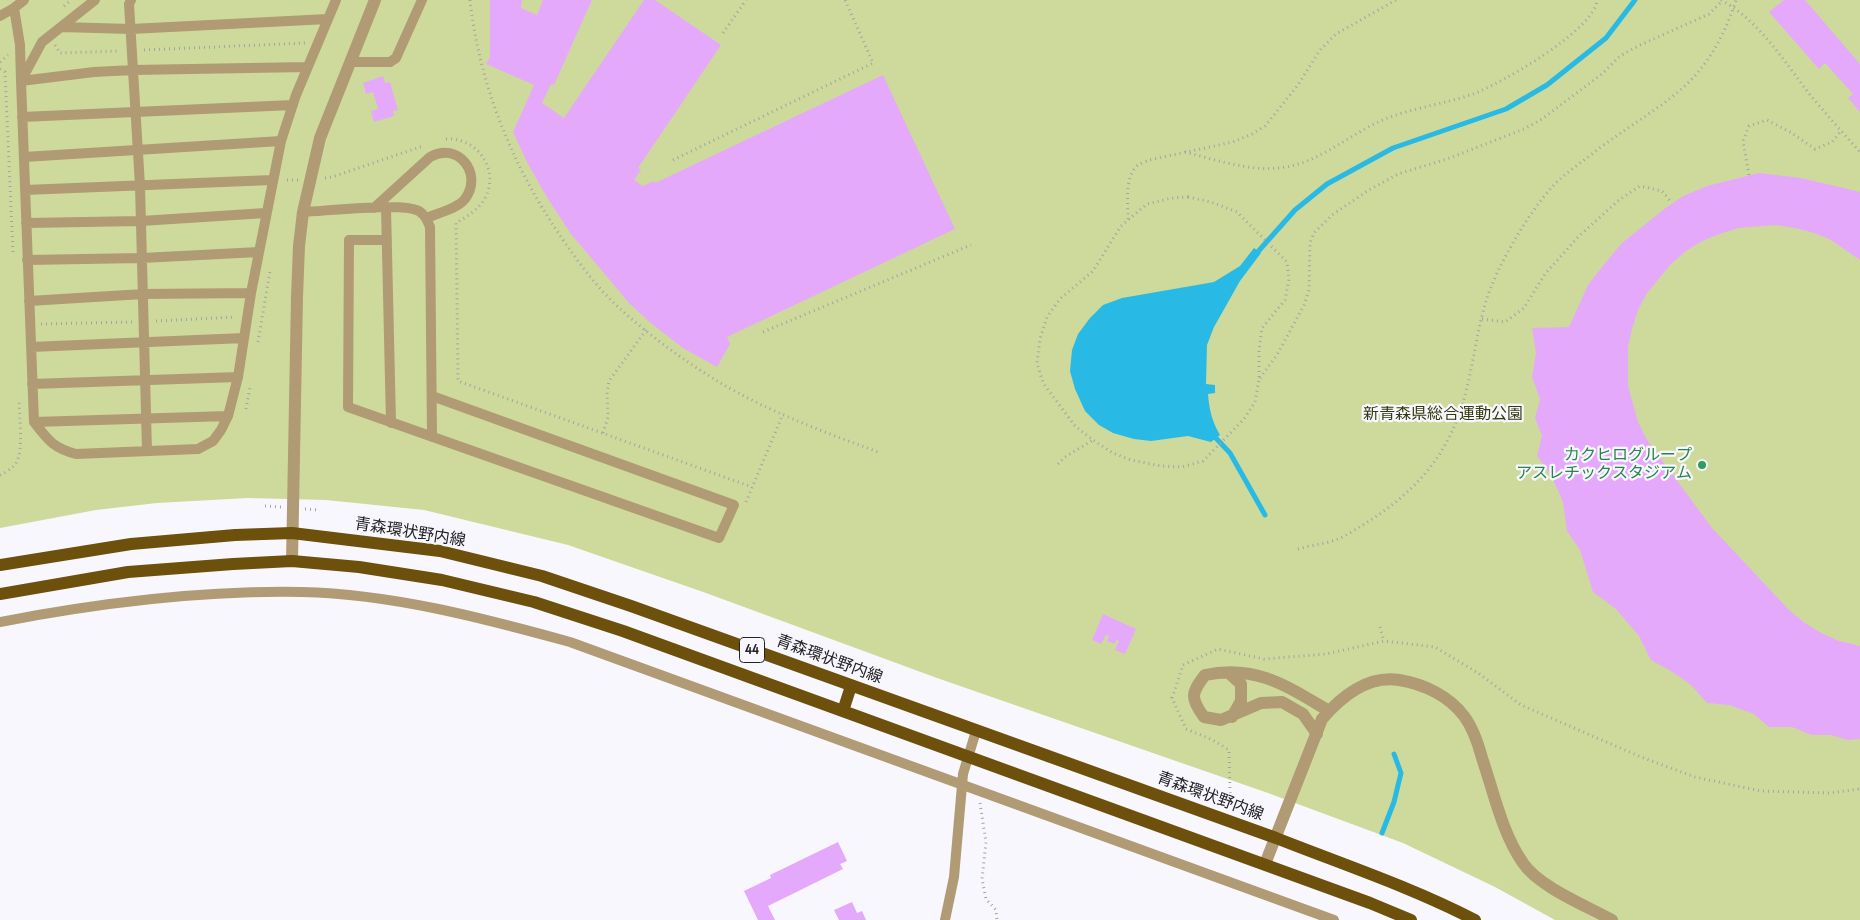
<!DOCTYPE html>
<meta charset="utf-8">
<style>
body{margin:0}
canvas{display:block;background:#f8f7fe}
</style>
<canvas width="1860" height="920"></canvas>
<script>
const g = document.querySelector('canvas').getContext('2d');
g.lineJoin = 'round';
function fillPath(path, color) { g.fillStyle = color; g.fill(path, 'evenodd'); }
function strokePath(path, color, width, dash) { g.strokeStyle = color; g.lineWidth = width; g.lineCap = dash ? 'butt' : 'round'; g.setLineDash(dash || []); g.stroke(path); }
function write(font, color, halo, rows, align = 'center') {
  g.font = font + ' "Sofia Sans Condensed","Noto Sans JP",sans-serif'; g.lineWidth = 4.5; g.setLineDash([]); g.textBaseline = 'middle'; g.strokeStyle = halo; g.fillStyle = color; for (const [text, x, y, turn = 0] of rows) {
    g.save(); g.translate(x, y); g.rotate((+turn || 0) * Math.PI / 180); g.textAlign = isNaN(turn) ? turn : align; if (halo) g.strokeText(text, 0, 0); g.fillText(text, 0, 0); g.restore();
  }
}
fillPath(new Path2D(`
 M0 0H1860V920H1555L1495 887 1403 843 1268 793 937 678 706 593 568 545 424 510 326 500 248 498 157 503 96 510 0 528Z`), '#ceda9b');
fillPath(new Path2D(`
 M1254 248 1261 253 1240 281 1214 327 1207 345 1206 384 1215 385V393L1208 394C1209 408 1212 422 1220 435L1211 442 1188 436 1151 441 1134 439 1113 433 1099 425 1085 411 1075 389 1070 371 1072 350 1078 334 1090 318 1103 305 1122 298 1214 282 1240 266Z`), '#28bae4');
strokePath(new Path2D(`
 M1255 255 1295 210 1327 184 1393 148 1506 109 1547 85 1606 38 1635 0
 M1213 435 1230 453 1265 515
 M1382 833 1394 802 1401 773 1394 754`), '#28bae4', 5);
fillPath(new Path2D(`
 M490 0H522L521 8 537 15 543 0H592L554 85 551 84 542 103 564 118 644 0H655L721 45 638 168 641 170 634 180 643 186 654 181 655 183 883 75 955 229 727 337 730 344 717 367 683 348 653 325 629 303 571 234 548 199 528 164 513 132 534 85 486 64 490 57Z
 M1784 0H1805L1860 64V112L1848 98 1853 94 1825 63 1819 69 1769 12Z
 M383 76 385 83 390 82 398 110 393 111 394 116 374 122 371 111 378 109 373 92 366 94 363 83Z
 M1759 173 1801 178 1860 192V260L1831 240 1814 233 1795 228 1776 225 1738 228 1720 234 1702 241 1686 251 1671 264 1647 293 1638 310 1632 329 1628 347V386L1638 422 1647 440 1712 528 1790 611 1805 623 1821 633 1839 641 1860 646V739L1848 740 1831 735H1812L1792 727H1769L1754 714 1729 705 1707 703 1691 685 1674 673 1651 660 1639 636 1616 609 1593 592 1580 550 1567 531 1563 502 1551 475 1537 456 1542 436 1535 418 1540 399 1532 377 1536 353 1532 328 1569 327 1588 285 1606 262 1622 243 1663 210 1683 196 1707 186Z
 M1103 614 1136 629 1125 654 1115 650 1119 641 1116 640 1115 644 1107 641 1109 636 1106 635 1101 644 1092 640Z
 M838 842 847 861 840 864 843 869 768 906 775 920H758L744 891 771 878 770 875Z
 M852 902 857 913 862 911 866 920H839L834 910Z`), '#e5a9fc');
strokePath(new Path2D(`
 M470 0C480 90 516 174 568 247 582 267 598 288 616 305 647 334 683 360 719 382 769 412 824 432 878 452
 M1721 0C1758 20 1782 58 1807 91 1824 112 1842 132 1860 152
 M64 6 71 0
 M723 33 746 0
 M55 45 60 53 120 51
 M144 50 305 43
 M0 62 8 55
 M0 69 5 72 13 253
 M446 139C475 137 498 166 487 194 481 208 468 216 456 223L458 381 752 487
 M1185 152C1217 160 1253 173 1286 167 1322 161 1351 133 1385 119 1413 108 1444 104 1473 94 1500 84 1595 30 1597 0
 M673 160 873 63 845 0
 M1749 175 1743 141 1749 126 1767 120 1790 132 1815 149 1832 142 1841 131
 M325 178 332 177 423 146
 M287 180H298
 M1188 197 1211 202 1237 212 1287 262 1289 279 1285 300 1262 328 1259 351V379L1255 402 1244 419 1203 461 1182 467 1161 466 1131 460 1113 453 1093 440 1075 426 1043 383 1037 363 1040 339 1047 317 1060 299 1093 271 1121 226 1147 204 1172 198Z
 M1128 219C1128 203 1124 177 1138 165 1141 163 1146 162 1149 160L1233 142 1252 134 1265 126 1298 85 1320 50 1336 34 1396 0
 M1482 319 1505 322 1524 308 1545 274 1579 236 1619 200 1640 186 1662 191 1672 203
 M156 321 235 317
 M41 324 133 322
 M763 332 971 245
 M258 342 270 271
 M1260 378 1277 355 1304 305 1309 290 1310 243 1314 233 1332 215 1369 190 1398 174 1447 159 1524 129 1542 119 1602 74 1620 56 1638 46 1709 14 1722 1
 M246 409 250 387
 M603 433 608 417 607 392 609 381 646 330
 M1058 464 1065 457 1093 440
 M0 475C6 472 13 468 16 463 24 451 19 414 19 399
 M746 502 783 414
 M265 506 281 507
 M305 509 320 510
 M1298 549C1311 545 1326 544 1338 539 1346 536 1354 530 1361 526 1402 502 1439 467 1456 422 1472 383 1474 341 1486 301 1497 266 1527 215 1552 187 1562 176 1575 167 1587 158 1616 134 1649 116 1678 92 1707 68 1725 35 1736 0
 M1380 627 1384 641
 M1230 793 1229 750 1213 740 1186 729 1172 698 1183 665 1218 649 1264 659 1326 654 1384 641 1435 647 1478 673 1521 705 1641 757 1695 777 1761 791 1830 793 1860 789
 M980 803 986 842 982 879 986 899 996 910 997 920`), '#a3a2a7', 3, [1, 4]);
strokePath(new Path2D(`
 M95 0 42 42 21 81 34 422C48 440 53 448 76 454L198 449 213 441 221 430 228 416 238 377 251 293 281 141 296 95 336 0
 M131 0 129 4 140 186 147 451
 M14 8 20 45 21 81 94 72 133 70 307 67
 M0 16 14 8 24 0
 M61 27 131 29 328 19
 M350 62H390L396 58 422 0
 M22 117 293 105
 M24 157 281 141
 M25 190 272 180
 M374 208 430 157C457 141 484 173 465 199 457 209 438 213 426 218
 M386 208 391 423
 M303 212C327 211 400 202 419 211 425 215 427 220 430 227L432 437
 M26 223 141 221 266 213
 M387 240H349L348 407 719 538 734 505 432 396
 M27 260 142 258 259 252
 M29 301 143 294 251 293
 M31 347 244 338
 M32 384 238 377
 M34 422 228 416
 M0 622C99 603 200 590 302 592 392 594 483 618 570 642L1334 920
 M945 920 954 877 963 774 976 731`), '#b09b75', 10);
strokePath(new Path2D(`
 M292 561 297 297 299 246 303 212 320 138 375 0
 M1229 673 1241 684V701L1232 717
 M1317 734 1303 714 1282 702 1261 703 1221 720 1204 717C1190 698 1191 693 1205 675 1255 664 1287 686 1329 711
 M1265 864 1322 719C1341 697 1368 675 1399 680 1424 684 1449 696 1464 716 1473 728 1478 743 1482 758 1494 793 1502 833 1523 863 1539 887 1587 906 1612 920`), '#b09b75', 12);
strokePath(new Path2D(`
 M0 565 131 544 235 535 292 533 440 551 542 576 631 606 1276 838C1342 864 1411 887 1475 920
 M0 594 128 572 233 564 292 561 359 567 442 580 534 602 623 631 1370 903 1411 920
 M843 711 851 686`), '#6d500b', 12);
for (const [x, y, r, color] of [
 [1702,465,5,"#2e9e5b"]
]) { const dot = new Path2D(); dot.arc(x, y, r, 0, 2 * Math.PI); g.fillStyle = color; g.fill(dot); strokePath(dot, '#f8f7fe', 2); }
for (const [x, y, w] of [
 [752,650,25]
]) { const box = new Path2D(); box.roundRect(x - w / 2, y - 12.5, w, 25, 4); g.fillStyle = '#f8f7fe'; g.fill(box); strokePath(box, '#232326', 1); }
write('bold 15px', '#232326', null, [
 ["44",752,650]
]);
write('16px', '#33390e', '#f8f7fe', [
 ["新青森県総合運動公園",1443,415]
]);
write('16px', '#27864d', '#f8f7fe', [
 ["カクヒログループ",1692,456],
 ["アスレチックスタジアム",1692,474]
], 'right');
write('16px', '#232326', '#f8f7fe', [
 ["青森環状野内線",410,533,9],
 ["青森環状野内線",829,660,20],
 ["青森環状野内線",1210,797,20]
]);
</script>
